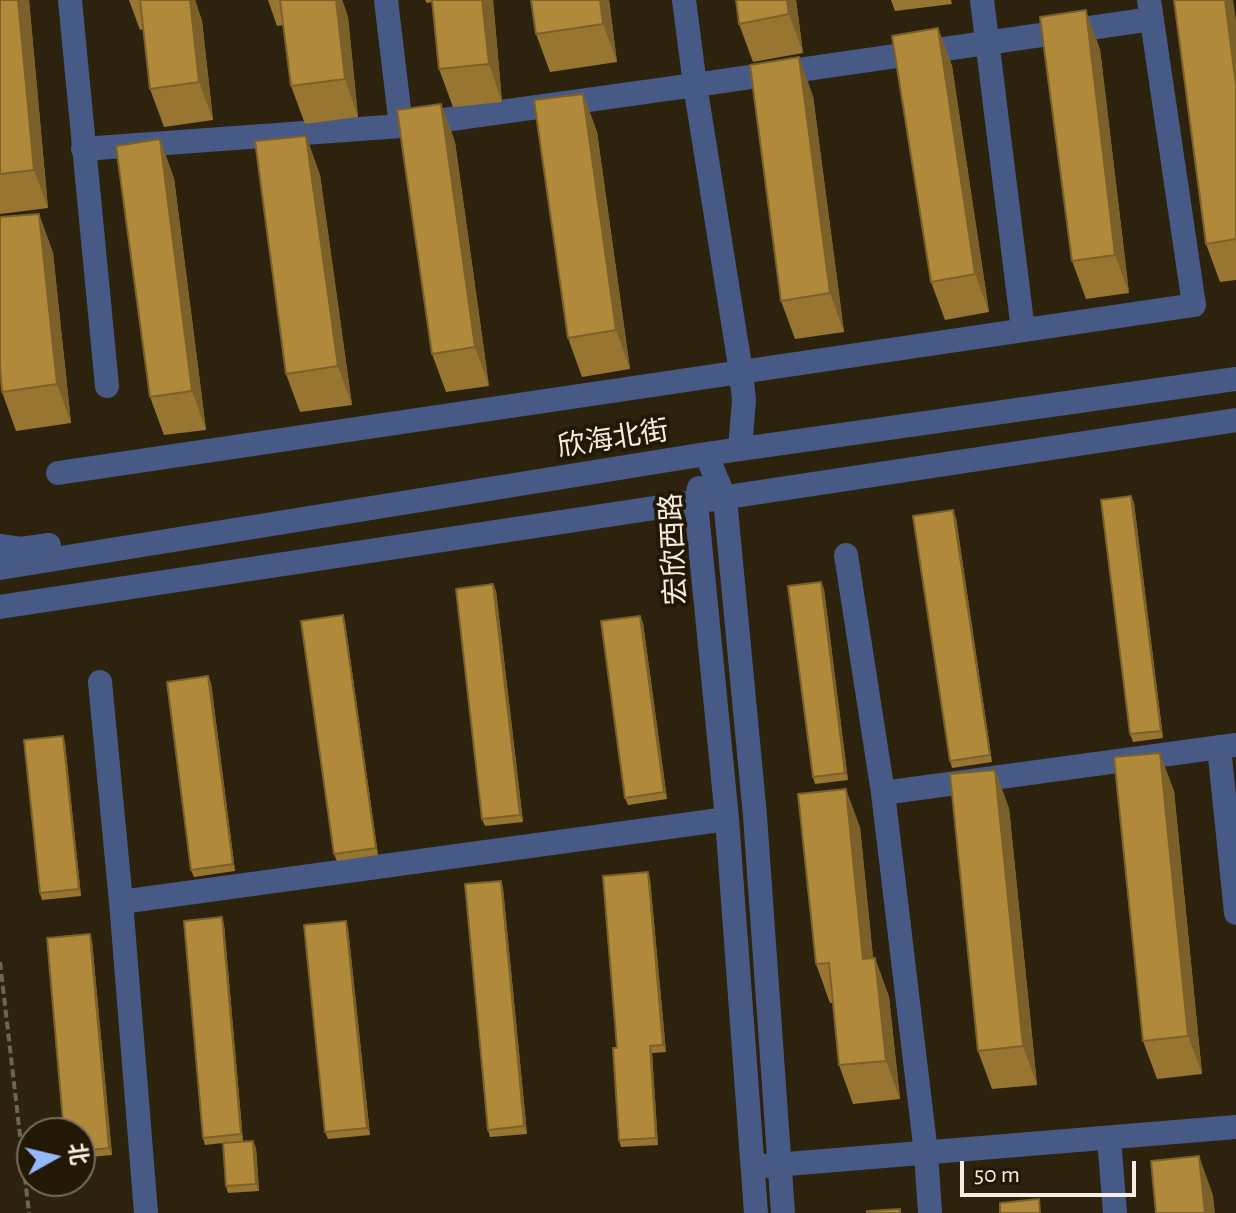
<!DOCTYPE html>
<meta charset="utf-8">
<style>
body{margin:0}
#map{position:relative;width:1236px;height:1213px;overflow:hidden;background:#2c220d;font-family:"Alegreya Sans","Noto Sans SC",sans-serif}
canvas{display:block}
.north{position:absolute;left:16px;top:1117px;width:80px;height:80px;box-sizing:border-box;background:#231805;border:2px solid #776e5d;border-radius:50%;rotate:82deg;font-size:22px;font-weight:700;line-height:32px;text-align:center;color:#f6eee2}
.north::after{content:'';display:block;margin:auto;width:28px;height:36px;background:#96b6fd;clip-path:polygon(50% 0,100% 100%,50% 72%,0 100%)}
.scale{position:absolute;left:960px;top:1161px;width:176px;height:36px;box-sizing:border-box;border:4px solid #f6eee2;border-top:0;padding-left:10px;font-size:24px;line-height:28px;white-space:nowrap;color:#f6eee2;-webkit-text-stroke:6px #231805;paint-order:stroke}
</style>
<div id="map">
<canvas width="1236" height="1213"></canvas>
<div class="north">北</div>
<div class="scale">50 m</div>
</div>
<script>
const g = document.querySelector('canvas').getContext('2d');
g.lineJoin = 'round';
function strokePath(path, color, width, dash) { g.strokeStyle = color; g.lineWidth = width; g.lineCap = dash ? 'butt' : 'round'; g.setLineDash(dash || []); g.stroke(path); }
function fillPath(path, color) { g.fillStyle = color; g.fill(path, 'evenodd'); }
function write(font, color, halo, rows, align = 'center') {
  g.font = font + ' "Alegreya Sans","Noto Sans SC",sans-serif'; g.lineWidth = 8; g.setLineDash([]); g.textBaseline = 'middle'; g.strokeStyle = halo; g.fillStyle = color; for (const [text, x, y, turn = 0] of rows) {
    g.save(); g.translate(x, y); g.rotate((+turn || 0) * Math.PI / 180); g.textAlign = isNaN(turn) ? turn : align; if (halo) g.strokeText(text, 0, 0); g.fillText(text, 0, 0); g.restore();
  }
}
strokePath(new Path2D(`
 M0 962 29 1213`), '#6e6452', 4, [8, 4]);
strokePath(new Path2D(`
 M70 0 107 386
 M386 0 401 126
 M684 0 695 85 1152 19
 M982 0 1023 330
 M83 149 401 126 695 85 741 372 744 400 740 449
 M706 454 725 499 755 816 783 1213
 M58 473 1194 305 1149 0
 M699 488 696 503 727 819 756 1213
 M0 546 21 549 49 545
 M846 555 883 793 926 1153 930 1213
 M0 568 706 454 1236 379
 M0 607 1236 420
 M100 682 121 902
 M1219 747 1236 913
 M883 793 1236 745
 M1109 1138 1115 1213
 M763 1166 1236 1127
 M146 1213 121 902 727 819`), '#475a86', 24);
fillPath(new Path2D(`
 M0 0H29L48 208 0 214Z
 M129 0H195L202 21 213 120 164 127 150 89 144 29 140 30Z
 M268 0H342L348 17 358 117 305 124 291 86 283 25 277 26Z
 M425 0H493L502 102 453 107 439 69 432 2 427 3Z
 M609 0 617 62 550 72 536 34Z
 M736 0H796L803 53 753 62 739 24Z
 M891 0H951L952 4 895 11Z
 M1236 20V280L1220 282 1206 244Z
 M938 28 952 66 989 312 945 320 931 282Z
 M1100 49 1129 293 1086 299 1072 261Z
 M583 94 597 132 630 369 582 377 568 338Z
 M813 96 844 332 795 339 781 301Z
 M441 104 455 142 489 386 446 392 432 354Z
 M306 136 320 175 352 405 300 412 286 374Z
 M174 178 206 430 164 435 150 397Z
 M39 214 53 253 71 423 16 431 2 392Z
 M1131 496 1134 503 1163 738 1133 742 1130 734Z
 M956 518 992 762 952 768 950 761Z
 M821 582 824 589 848 780 815 784 813 777Z
 M493 584 496 591 523 822 485 826 482 819Z
 M345 622 378 855 337 861 334 854Z
 M643 623 667 799 628 805 625 798Z
 M208 676 211 683 235 871 194 877 191 870Z
 M65 743 81 896 42 900 40 893Z
 M1174 791 1202 1074 1157 1079 1143 1041Z
 M1009 808 1037 1085 992 1089 978 1051Z
 M860 827 873 958H875L889 997 900 1099 853 1104 839 1065 833 1003H830L816 964Z
 M650 879 666 1052 652 1053 658 1145 621 1147 619 1140 617 1048Z
 M501 881 503 888 527 1134 490 1137 488 1130Z
 M346 921 348 928 370 1135 328 1139 325 1132Z
 M224 924 243 1141H253L256 1148 259 1191 228 1193 226 1186 223 1143 205 1145 203 1138Z
 M92 941 112 1155 80 1158V1133Z`), '#987632');
fillPath(new Path2D(`
 M18 0H29L48 208 34 170Z
 M190 0H195L202 21 213 120 199 82Z
 M336 0H342L348 17 358 117 345 79Z
 M482 0H493L502 102 489 64Z
 M600 0H609L617 62 603 24Z
 M787 0H796L803 53 789 14Z
 M1225 0H1233L1236 20V85Z
 M1086 10 1100 49 1129 293 1115 255Z
 M938 28 952 66 989 312 975 274Z
 M799 57 813 96 844 332 830 293Z
 M583 94 597 132 630 369 616 330Z
 M441 104 455 142 489 386 475 347Z
 M306 136 320 175 352 405 338 366Z
 M160 139 174 178 206 430 192 391Z
 M39 214 53 253 71 423 57 384Z
 M1131 496 1134 503 1163 738 1161 731Z
 M953 510 956 518 992 762 990 755Z
 M821 582 824 589 848 780 845 773Z
 M493 584 496 591 523 822 520 815Z
 M343 615 345 622 378 855 376 848Z
 M640 616 643 623 667 799 664 792Z
 M208 676 211 683 235 871 233 864Z
 M63 736 65 743 81 896 79 889Z
 M1160 753 1174 791 1202 1074 1188 1036Z
 M995 770 1009 808 1037 1085 1023 1046Z
 M846 789 860 827 877 998 863 959Z
 M648 872 650 879 666 1052 663 1045Z
 M501 881 503 888 527 1134 524 1126Z
 M222 917 224 924 243 1141 241 1134Z
 M346 921 348 928 370 1135 367 1128Z
 M90 934 92 941 112 1155 109 1148Z
 M875 958 889 997 900 1099 886 1061Z
 M650 1046 652 1053 658 1145 656 1138Z
 M253 1141 256 1148 259 1191 256 1184Z
 M1199 1156 1213 1195 1215 1213H1205Z`), '#7c6029');
const building = new Path2D(`
 M0 0H18L34 170 0 174Z
 M140 0H190L199 82 150 89Z
 M280 0H336L345 79 291 86Z
 M432 0H482L489 64 439 69Z
 M531 0H600L603 24 536 34Z
 M736 0H787L789 14 739 24Z
 M1174 0H1225L1236 85V239L1206 244Z
 M1086 10 1115 255 1072 261 1040 17Z
 M938 28 975 274 931 282 892 36Z
 M799 57 830 293 781 301 750 65Z
 M583 94 616 330 568 338 534 100Z
 M441 104 475 347 432 354 397 110Z
 M306 136 338 366 286 374 255 141Z
 M160 139 192 391 150 397 116 146Z
 M39 214 57 384 2 392 0 366V217Z
 M1131 496 1161 731 1130 734 1101 500Z
 M953 510 990 755 950 761 913 516Z
 M821 582 845 773 813 777 788 586Z
 M493 584 520 815 482 819 456 589Z
 M343 615 376 848 334 854 301 621Z
 M640 616 664 792 625 798 601 621Z
 M208 676 233 864 191 870 167 682Z
 M63 736 79 889 40 893 24 740Z
 M1160 753 1188 1036 1143 1041 1114 757Z
 M995 770 1023 1046 978 1051 950 774Z
 M846 789 863 959 875 958 886 1061 839 1065 829 963 816 964 798 794Z
 M648 872 663 1045 650 1046 656 1138 619 1140 613 1048H617L603 876Z
 M501 881 524 1126 488 1130 465 884Z
 M222 917 241 1134 203 1138 184 921Z
 M346 921 367 1128 325 1132 304 925Z
 M90 934 109 1148 80 1151V1133H64L47 938Z
 M253 1141 256 1184 226 1186 223 1143Z
 M1199 1156 1205 1213H1156L1151 1161Z
 M1039 1199 1040 1213H1000V1203Z
 M900 1209V1213H867V1211Z`);
fillPath(building, '#b1893a');
strokePath(building, '#7c6029', 2);
write('28px', '#f6eee2', '#231805', [
 ["欣海北街",613,439,-9],
 ["宏欣西路",674,549,-93]
]);
</script>
